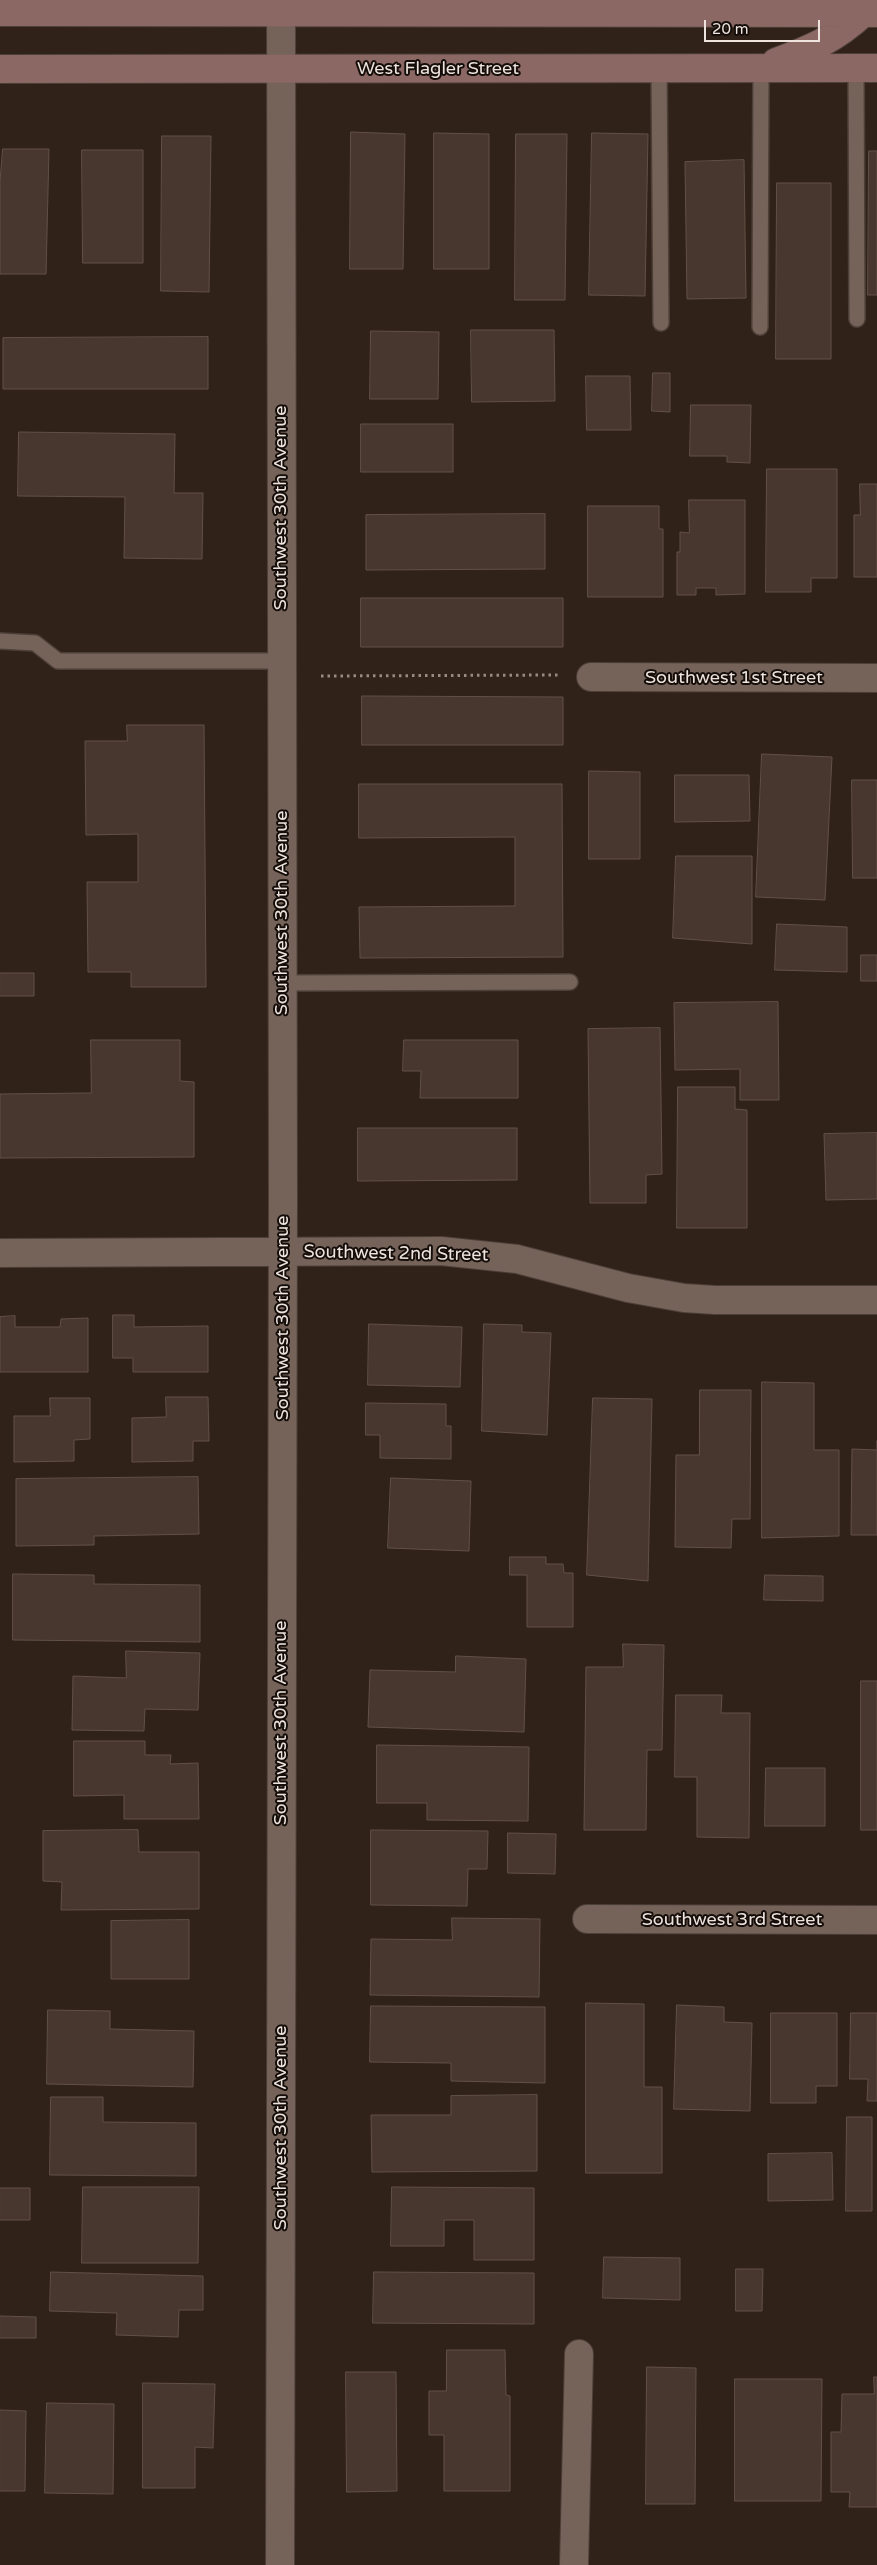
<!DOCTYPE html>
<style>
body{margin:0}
#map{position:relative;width:877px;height:2565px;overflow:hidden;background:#312219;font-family:"Varela Round",sans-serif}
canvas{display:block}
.scale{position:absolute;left:704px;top:20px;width:116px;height:22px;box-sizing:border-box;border:2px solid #eee3dd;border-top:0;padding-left:6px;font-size:15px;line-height:18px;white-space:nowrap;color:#eee3dd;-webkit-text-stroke:4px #140d09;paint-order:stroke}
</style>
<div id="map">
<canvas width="877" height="2565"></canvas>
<div class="scale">20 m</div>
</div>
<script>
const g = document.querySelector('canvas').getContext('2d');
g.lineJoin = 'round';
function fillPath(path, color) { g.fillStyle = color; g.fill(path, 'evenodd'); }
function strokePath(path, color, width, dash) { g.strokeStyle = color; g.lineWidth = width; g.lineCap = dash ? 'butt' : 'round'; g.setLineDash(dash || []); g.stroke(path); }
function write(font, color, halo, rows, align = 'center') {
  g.font = font + ' "Varela Round",sans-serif'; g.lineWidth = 4; g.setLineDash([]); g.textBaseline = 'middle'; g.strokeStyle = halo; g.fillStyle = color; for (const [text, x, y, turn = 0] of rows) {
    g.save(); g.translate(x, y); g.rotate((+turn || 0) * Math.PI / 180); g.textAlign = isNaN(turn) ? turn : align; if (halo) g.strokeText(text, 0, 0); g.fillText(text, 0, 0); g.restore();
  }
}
const building = new Path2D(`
 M351 132 405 134 403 269H350Z
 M434 133 489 134V269H434Z
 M592 133 648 134 645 296 589 295Z
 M516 134H567L565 300H515Z
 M162 136H211L209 292 161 291Z
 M3 149H49L46 274H0V182Z
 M82 150H143V263H83Z
 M869 151H877V295H868Z
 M744 160 746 298 687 299 685 162Z
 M777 183H831V359H776Z
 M471 330H554L555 401 472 402Z
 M371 331 439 332 438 399H370Z
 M208 337V389H3V338Z
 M653 373H670V412L652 411Z
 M586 376H630L631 430H587Z
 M691 405H751L750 463 727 462V456H690Z
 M361 424H453V472H361Z
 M19 432 175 434 174 493H203L202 559 124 558 125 497 18 496Z
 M767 469H837V578H811V592H766Z
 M860 484H877V577H854V515H860Z
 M689 500H745V594L716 595V588H696V595H677V552H680V532L689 533Z
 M588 506H659V529H663V597H588Z
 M545 514V569L366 570V515Z
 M361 598H563V647H361Z
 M362 696 563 697V745H362Z
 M127 725H204L206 987H131V972H88L87 882H138V834L86 835 85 741H127Z
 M762 754 832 757 825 900 756 897Z
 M589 771 640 772V859H589Z
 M675 775H749L750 821 675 822Z
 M852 780H877V878H853Z
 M359 784H562L563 957 360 958 359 907 515 906V837L359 838Z
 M676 856H752V944L673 938Z
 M777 924 847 927V972L775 970Z
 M861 955H877V981H861Z
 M0 973H34V996H0Z
 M778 1002 779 1100H740V1069L675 1070 674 1003Z
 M660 1028 662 1174 646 1175V1203H590L588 1029Z
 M91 1040H180V1081L194 1082V1157L0 1158V1094L91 1093Z
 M404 1040H518V1098H420L421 1071H403Z
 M678 1087H735V1109L747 1110V1228H677Z
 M358 1128H517V1180L358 1181Z
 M877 1133V1199L826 1200 824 1134Z
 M113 1315H134V1327L208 1326V1372H133V1358H113Z
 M15 1316V1327H60L61 1319 88 1318V1372H0V1317Z
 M369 1324 462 1327 460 1387 368 1385Z
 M484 1324 522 1325V1332L551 1333 547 1435 482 1431Z
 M762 1382 814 1383V1450H839V1536L762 1538Z
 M700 1390H751L750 1519H732L731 1548 675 1547 676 1455H699Z
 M166 1397H208L209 1441H193V1461L132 1462V1418L166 1417Z
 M50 1398H90V1439L74 1440V1461L14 1462V1416H50Z
 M593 1398 652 1399 648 1581 587 1575Z
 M366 1403 446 1404V1426H451V1459L380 1458V1435H366Z
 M877 1441V1535H851L852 1449 877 1450Z
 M198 1477 199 1534 94 1536V1545L16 1546V1479Z
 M391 1478 471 1481 469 1551 388 1548Z
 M510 1557H546V1564H563L564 1573H573V1627H527V1575H510Z
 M13 1574 94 1575V1584L200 1585V1642L13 1640Z
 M765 1575 823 1576V1601L764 1600Z
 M623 1644 664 1645 662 1750H647L646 1830H584L586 1667H623Z
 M126 1651 200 1653 198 1710 145 1709 144 1731 72 1730 73 1676 126 1678Z
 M456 1656 526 1659 524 1732 368 1727 370 1670 455 1672Z
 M861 1681H877V1830H861Z
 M676 1695H722L721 1713H750L749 1838 697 1837V1777H675Z
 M74 1741H145V1755H171L170 1764 198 1763 199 1819H124V1795L74 1796Z
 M377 1745 529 1747 528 1821 427 1820V1803H377Z
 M766 1768H825V1826H765Z
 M138 1830 139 1852H199V1909L61 1910 62 1882 43 1881V1831Z
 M371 1830 488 1831 487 1869H468L467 1906 371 1905Z
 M508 1833 556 1834 555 1874 508 1873Z
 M452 1918 540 1919 539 1997 370 1995 371 1939 452 1940Z
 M189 1920V1979H111V1921Z
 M586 2003 644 2004V2087H662V2173H586Z
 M677 2005 724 2007V2022L752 2023 750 2111 674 2109Z
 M371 2006 545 2007V2083L451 2081V2063L370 2062Z
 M48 2010 110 2011V2029L194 2031 193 2087 47 2084Z
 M771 2013H837V2086H816V2103H771Z
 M851 2013H877V2101H867L868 2079H850Z
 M537 2095V2171L372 2172 371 2115H451V2096Z
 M51 2097H103V2122L196 2123V2176L50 2175Z
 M847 2117H872V2211H846Z
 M832 2153 833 2200 768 2201V2154Z
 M83 2187H199L198 2263H82Z
 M392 2187 534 2188V2260H474V2220H444V2246H391Z
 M0 2188H30V2220H0Z
 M604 2257 680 2258V2300L603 2298Z
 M736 2269H763L762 2311H736Z
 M51 2272 203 2276V2310H179L178 2337 116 2335 117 2313 50 2311Z
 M374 2272 534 2273V2324L373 2323Z
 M0 2316 36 2317V2338H0Z
 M447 2350H505L506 2395 510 2396V2491H444V2435H429V2391H446Z
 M647 2367 696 2368 695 2504H646Z
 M346 2372H396L397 2491 347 2492Z
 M874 2377H877V2507H849L850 2492H831V2432H841L842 2394H874Z
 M735 2379H822L821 2501H735Z
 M143 2383 215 2384 213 2448 195 2447V2488H143Z
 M47 2403 114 2404 113 2494 45 2493Z
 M0 2410 26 2411 25 2491H0Z`);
fillPath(building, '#48372e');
strokePath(building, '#625046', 1);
const lane = new Path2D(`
 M659 68 661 323
 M856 68 857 319
 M760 327 761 68
 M0 641 35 643 58 661H282
 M282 983 570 982`);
const street = new Path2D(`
 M591 677 877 678
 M0 1253 441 1251 517 1259 628 1288 684 1298 715 1300H877
 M587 1919 877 1920
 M280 2565 283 1197 281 0
 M574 2565 579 2354`);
const secondary = new Path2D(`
 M0 12 877 13
 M776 62C811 49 835 39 863 13
 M0 69 877 68`);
strokePath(lane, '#4c3f38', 18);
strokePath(street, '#4c3f38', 30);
strokePath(secondary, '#4c3f38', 30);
strokePath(new Path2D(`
 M321 676 558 675`), '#978a83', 3, [2.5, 4]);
strokePath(lane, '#756359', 15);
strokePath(street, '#756359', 28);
strokePath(secondary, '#8b6864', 28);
write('18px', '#eee3dd', '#140d09', [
 ["West Flagler Street",438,69],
 ["Southwest 30th Avenue",281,508,-90],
 ["Southwest 1st Street",734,678],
 ["Southwest 30th Avenue",282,913,-90],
 ["Southwest 2nd Street",396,1254,1],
 ["Southwest 30th Avenue",283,1318,-90],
 ["Southwest 30th Avenue",281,1723,-90],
 ["Southwest 3rd Street",732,1920],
 ["Southwest 30th Avenue",281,2128,-90]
]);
</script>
